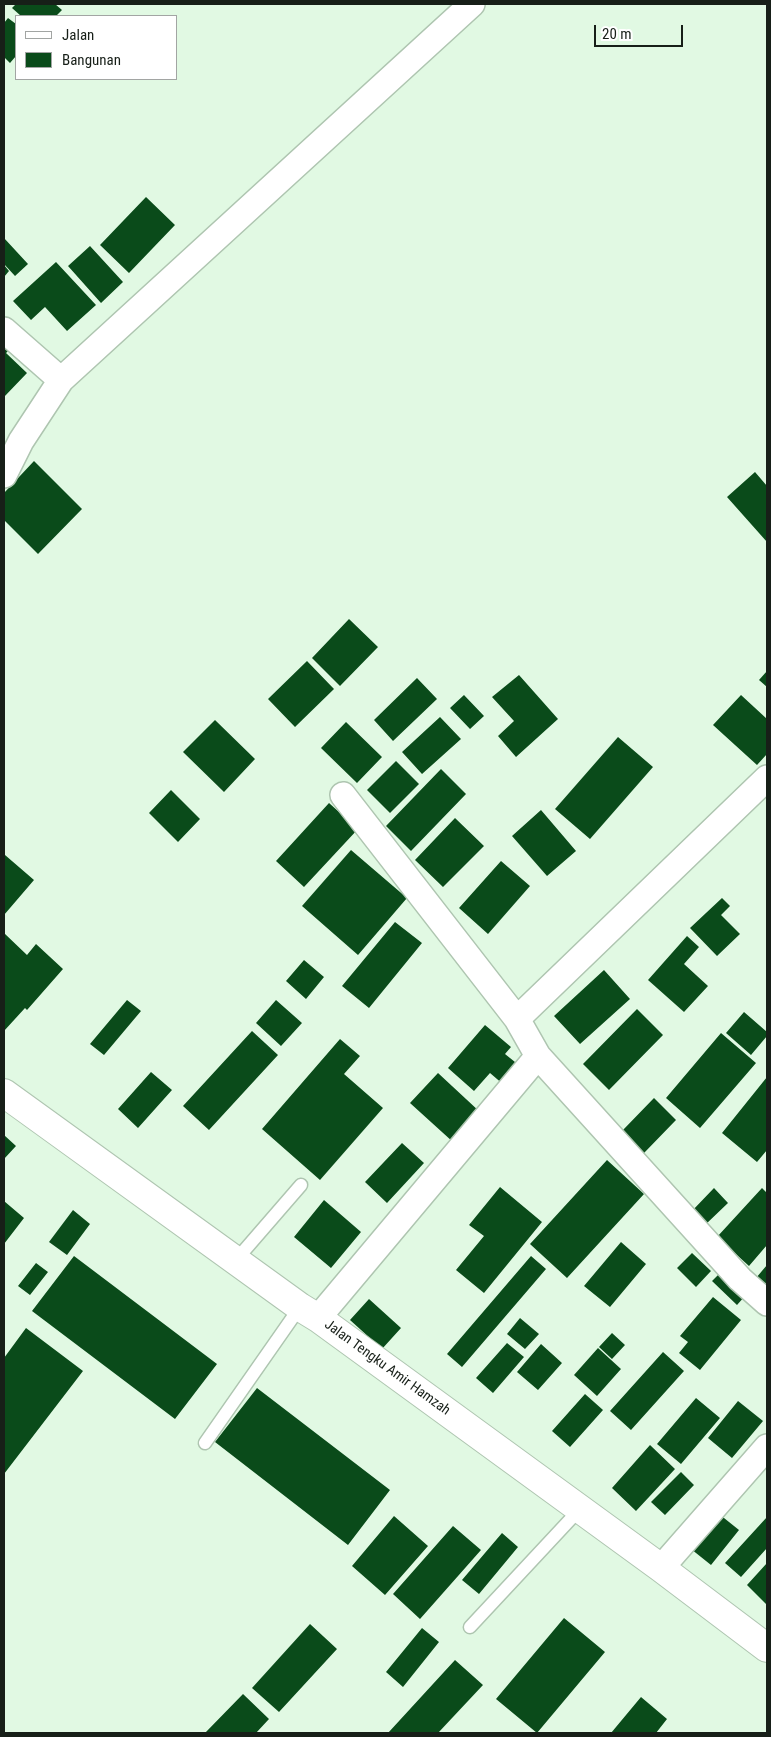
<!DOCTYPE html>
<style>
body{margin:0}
#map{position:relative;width:771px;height:1737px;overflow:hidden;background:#e1f9e3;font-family:"Roboto Condensed",sans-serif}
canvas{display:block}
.frame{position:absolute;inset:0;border:5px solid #171f18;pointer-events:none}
.legend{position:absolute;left:15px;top:15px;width:162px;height:65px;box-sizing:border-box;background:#fff;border:1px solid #a2a5a3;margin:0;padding:6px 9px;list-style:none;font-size:15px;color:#171f18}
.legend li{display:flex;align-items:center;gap:10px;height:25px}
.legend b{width:25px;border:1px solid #a2a5a3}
.scale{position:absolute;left:594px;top:25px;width:89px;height:22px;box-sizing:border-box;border:2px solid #171f18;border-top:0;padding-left:6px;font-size:15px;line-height:18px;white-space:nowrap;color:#171f18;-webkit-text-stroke:4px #fff;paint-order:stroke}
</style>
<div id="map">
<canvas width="771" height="1737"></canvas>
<div class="frame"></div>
<ul class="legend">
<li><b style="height:6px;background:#fff"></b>Jalan</li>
<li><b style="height:14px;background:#0a4b1a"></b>Bangunan</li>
</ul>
<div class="scale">20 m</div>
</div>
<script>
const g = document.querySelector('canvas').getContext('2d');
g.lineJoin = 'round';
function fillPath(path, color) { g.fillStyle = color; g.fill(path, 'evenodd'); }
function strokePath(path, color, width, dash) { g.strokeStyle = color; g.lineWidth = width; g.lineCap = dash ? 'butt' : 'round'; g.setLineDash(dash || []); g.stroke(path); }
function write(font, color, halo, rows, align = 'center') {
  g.font = font + ' "Roboto Condensed",sans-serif'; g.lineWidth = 5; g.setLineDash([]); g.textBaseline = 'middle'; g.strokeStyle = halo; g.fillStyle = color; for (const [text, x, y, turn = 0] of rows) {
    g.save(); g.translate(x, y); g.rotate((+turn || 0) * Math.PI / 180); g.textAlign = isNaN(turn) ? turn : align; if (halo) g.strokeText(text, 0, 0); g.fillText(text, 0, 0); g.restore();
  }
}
fillPath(new Path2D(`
 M16 4H55L62 10 56 16H21L12 8Z
 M8 18 16 24V56L10 63 4 57V23Z
 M146 197 175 225 129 273 100 245Z
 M4 238 28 264 15 276 4 264Z
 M90 246 123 282 101 303 68 266Z
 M56 262 96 305 67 331 45 307 31 320 13 301Z
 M4 265 9 271 4 277Z
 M4 337 13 346 6 353 27 373 4 397Z
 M34 461 82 509 38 554 4 520V493Z
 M755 472 767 486V542L727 497Z
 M349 619 378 647 340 686 312 658Z
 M307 661 334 689 295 727 268 699Z
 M767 671V687L759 680Z
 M519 675 558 719 516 757 498 736 514 721 492 697Z
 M417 678 437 699 393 741 374 720Z
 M464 695 484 716 470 729 450 708Z
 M741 695 767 719V754L757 765 713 725Z
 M440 717 461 739 422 774 402 752Z
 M215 720 255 759 224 792 183 752Z
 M346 722 382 757 357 783 321 748Z
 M618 737 653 767 590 839 555 809Z
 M396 761 419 784 390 813 367 790Z
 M441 769 466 794 411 851 386 826Z
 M171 790 200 819 178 842 149 813Z
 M329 803 358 829 304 887 276 861Z
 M541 810 576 851 547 876 512 836Z
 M455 818 484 846 443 887 415 860Z
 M351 850 407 898 358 955 302 906Z
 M5 855 34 880 4 915V856Z
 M501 861 530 886 488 934 459 908Z
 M722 898 730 906 721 915 740 934 717 956 690 928Z
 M395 922 422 943 369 1008 342 986Z
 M4 933 27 955 36 944 63 969 27 1010 25 1008 4 1031Z
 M687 936 699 947 684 964 708 986 684 1012 648 980Z
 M304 960 324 977 306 999 286 981Z
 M604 970 630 999 580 1044 554 1016Z
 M127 1000 141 1011 104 1055 90 1044Z
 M276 1000 302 1023 281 1046 256 1023Z
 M637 1009 663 1035 609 1090 583 1064Z
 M744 1012 767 1032V1036L751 1055 726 1033Z
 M485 1025 511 1047 505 1054 520 1066 504 1085 490 1073 474 1091 448 1068Z
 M252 1031 278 1055 209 1130 183 1106Z
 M721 1033 756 1063 700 1128 666 1098Z
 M340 1039 360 1056 344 1074 383 1108 320 1180 262 1129Z
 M151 1072 172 1090 138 1128 118 1109Z
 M438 1073 480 1112 453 1142 410 1103Z
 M767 1077V1150L757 1162 722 1133Z
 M654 1098 676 1120 644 1153 622 1131Z
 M4 1135 16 1146 4 1159Z
 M402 1143 424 1163 387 1203 365 1182Z
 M607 1160 644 1194 567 1278 530 1244Z
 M500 1187 542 1222 484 1293 456 1270 484 1236 469 1225Z
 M714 1188 728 1203 705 1225 691 1212Z
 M762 1188 767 1193V1245L749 1266 717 1237Z
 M324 1200 361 1232 331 1268 294 1237Z
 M4 1201 24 1218 4 1244Z
 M73 1210 90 1224 67 1255 49 1242Z
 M621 1242 646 1264 610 1307 584 1286Z
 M692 1253 711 1271 696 1287 677 1268Z
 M74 1256 217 1364 175 1419 32 1311Z
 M531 1256 546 1269 462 1367 447 1354Z
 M36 1263 48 1272 30 1295 18 1286Z
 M767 1265V1288L756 1278Z
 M721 1272 745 1296 737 1305 712 1281Z
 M713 1297 741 1320 700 1370 679 1353 688 1342 680 1336Z
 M369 1299 401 1328 382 1349 350 1320Z
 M520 1318 539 1334 525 1349 507 1334Z
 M26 1328 83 1371 4 1474V1358Z
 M612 1333 625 1345 612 1359 599 1347Z
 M507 1343 524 1357 493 1393 476 1378Z
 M541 1344 562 1363 538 1390 517 1372Z
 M598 1348 621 1369 597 1396 574 1375Z
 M663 1352 684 1371 631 1430 610 1411Z
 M257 1388 390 1490 348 1545 215 1442Z
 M585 1394 603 1410 570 1447 552 1431Z
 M696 1398 720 1418 681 1464 657 1444Z
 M738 1401 763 1421 732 1458 708 1438Z
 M650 1445 675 1469 636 1511 612 1488Z
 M681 1472 694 1485 665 1515 651 1502Z
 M719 1514 739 1530 711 1565 691 1549Z
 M394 1516 428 1546 385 1595 352 1566Z
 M767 1517V1548L741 1577 725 1563Z
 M453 1526 481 1550 420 1619 393 1594Z
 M502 1533 518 1547 479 1594 462 1580Z
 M767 1563V1605L747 1585Z
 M564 1618 605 1652 537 1733 496 1699Z
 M310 1624 337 1649 279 1712 252 1688Z
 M422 1628 439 1642 403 1687 386 1672Z
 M455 1660 483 1685 438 1733H388Z
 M243 1694 269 1719 256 1733H205Z
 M641 1697 667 1719 656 1733H611Z`), '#0a4b1a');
const lane = new Path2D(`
 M236 1260 301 1185
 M205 1443 300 1307
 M470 1627 580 1509`);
const street = new Path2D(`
 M4 330 61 380
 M4 475 21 441 61 380 472 4
 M343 795 517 1019 538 1056
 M517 1019 767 778
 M318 1318 538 1056 740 1279 767 1303
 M661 1568 767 1447`);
const highway = new Path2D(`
 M4 1093 300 1307 318 1318 661 1568 767 1648`);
strokePath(lane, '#aec5b0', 15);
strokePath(street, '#aec5b0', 28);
strokePath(highway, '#aec5b0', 30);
strokePath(lane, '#fff', 12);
strokePath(street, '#fff', 25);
strokePath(highway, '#fff', 28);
write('14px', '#171f18', '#fff', [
 ["Jalan Tengku Amir Hamzah",387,1368,36]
]);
</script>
